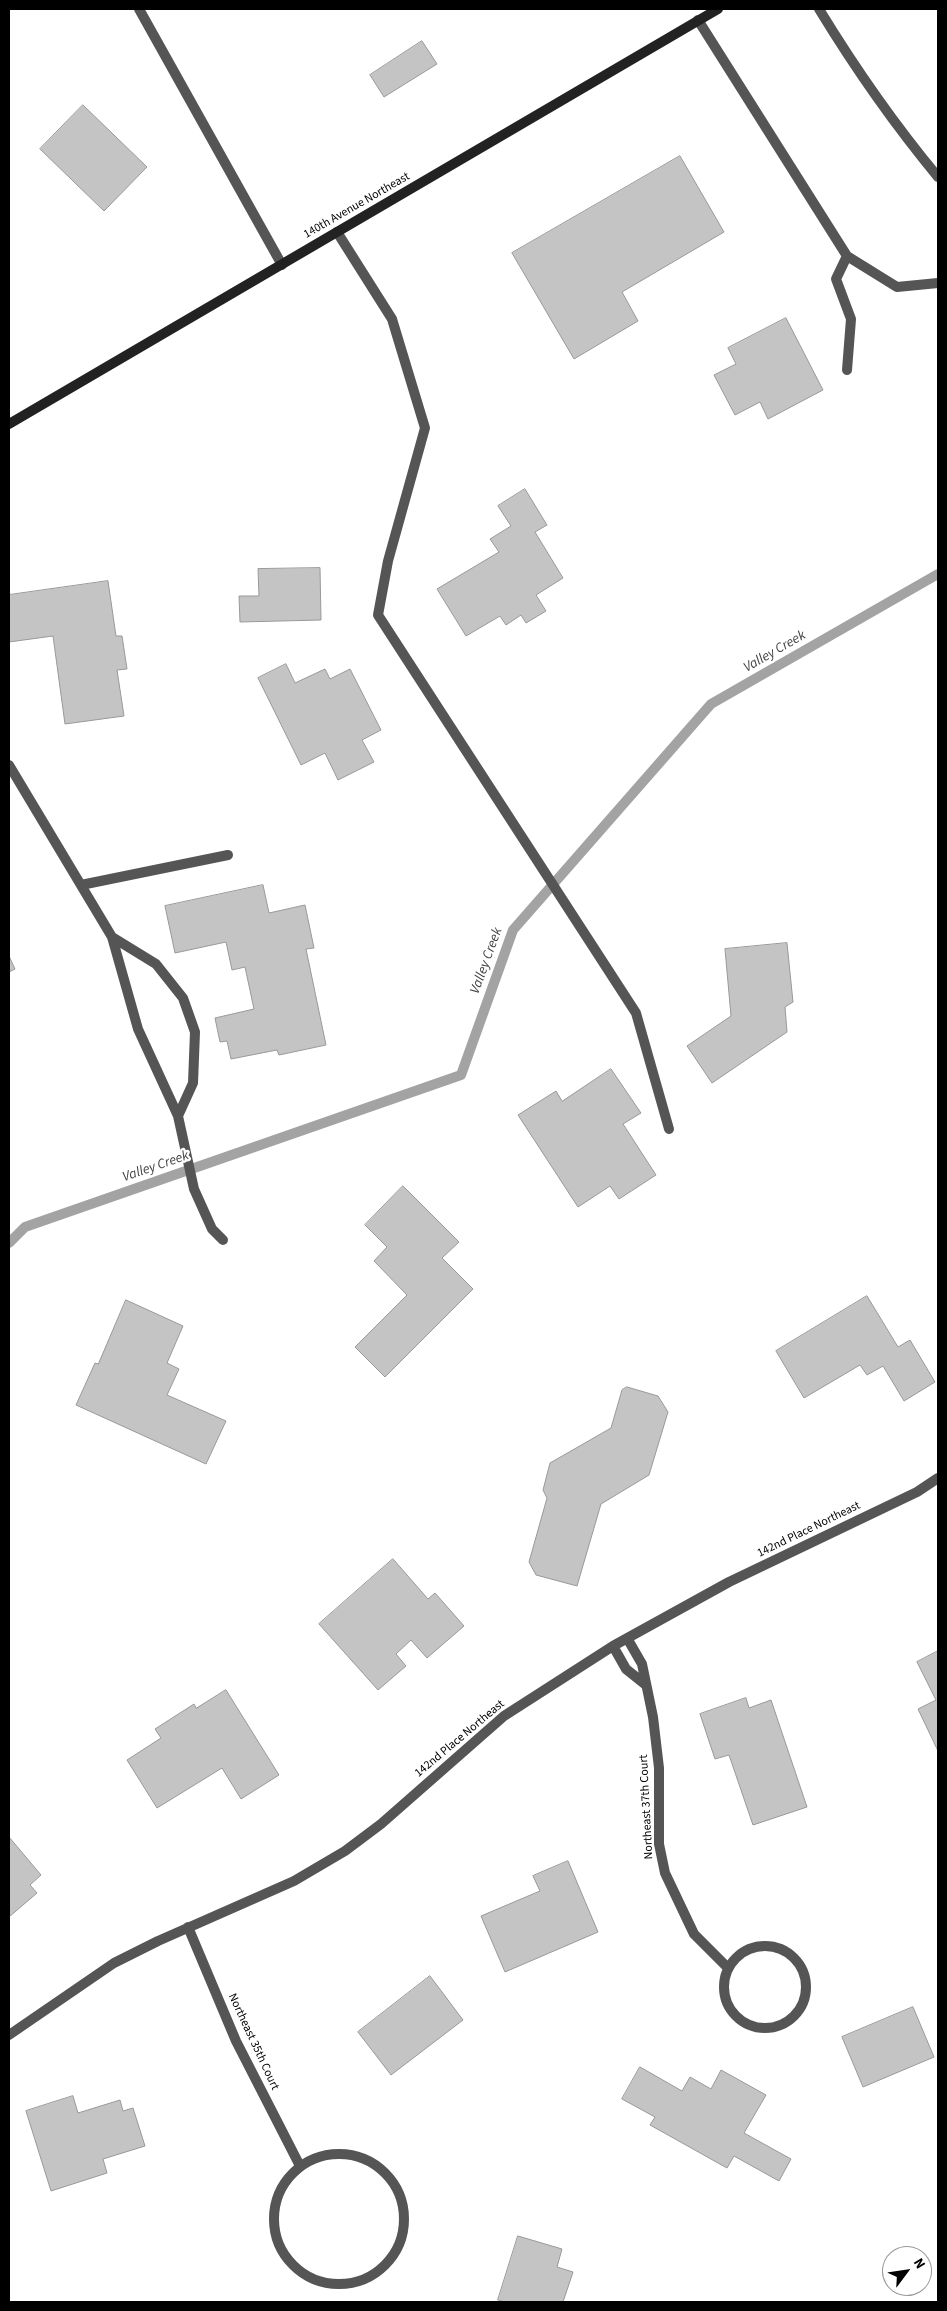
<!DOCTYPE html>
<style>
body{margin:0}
#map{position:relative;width:947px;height:2311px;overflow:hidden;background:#fff;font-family:"Source Sans 3",sans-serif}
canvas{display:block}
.frame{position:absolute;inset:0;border:10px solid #000;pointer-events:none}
.north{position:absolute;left:882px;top:2246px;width:50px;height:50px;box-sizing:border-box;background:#fff;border:1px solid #999;border-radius:50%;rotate:59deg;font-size:14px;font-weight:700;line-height:20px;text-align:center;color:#000}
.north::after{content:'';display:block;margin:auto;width:18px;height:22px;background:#000;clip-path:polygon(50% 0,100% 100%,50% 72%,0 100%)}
</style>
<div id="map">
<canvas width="947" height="2311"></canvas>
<div class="frame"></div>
<div class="north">N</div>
</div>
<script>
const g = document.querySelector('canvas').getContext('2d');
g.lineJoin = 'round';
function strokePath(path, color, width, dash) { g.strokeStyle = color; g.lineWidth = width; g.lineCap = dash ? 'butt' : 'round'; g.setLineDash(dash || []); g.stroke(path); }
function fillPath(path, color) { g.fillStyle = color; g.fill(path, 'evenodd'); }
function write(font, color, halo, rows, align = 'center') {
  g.font = font + ' "Source Sans 3",sans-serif'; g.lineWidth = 4.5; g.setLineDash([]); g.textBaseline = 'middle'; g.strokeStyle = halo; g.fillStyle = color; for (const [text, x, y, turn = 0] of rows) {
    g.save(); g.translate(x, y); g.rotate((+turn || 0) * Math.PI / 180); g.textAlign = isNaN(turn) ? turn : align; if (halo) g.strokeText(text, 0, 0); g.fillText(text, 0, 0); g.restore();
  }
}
strokePath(new Path2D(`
 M9 1243 25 1227 461 1075 513 930 711 704 938 574`), '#a3a3a3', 10);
const building = new Path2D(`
 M422 41 437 64 384 97 370 75Z
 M83 105 147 167 104 211 40 149Z
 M680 156 724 232 622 292 638 321 574 359 512 253Z
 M786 318 823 390 768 419 760 402 735 415 714 375 736 364 728 348Z
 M525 489 547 525 535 532 563 578 536 595 546 611 526 623 521 615 506 625 500 616 466 636 437 589 499 552 490 539 511 526 498 506Z
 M320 568 321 620 240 622 239 596H259L258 569Z
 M108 581 116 636H122L127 669 117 670 124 716 65 724 53 636 9 642V595Z
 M286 664 295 683 325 669 330 679 350 669 381 730 362 740 374 762 338 780 325 753 301 765 258 678Z
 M263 885 269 913 305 905 314 948 306 949 326 1045 279 1055 277 1050 231 1059 227 1041 220 1042 215 1018 254 1009 245 967 232 970 226 942 175 953 165 906Z
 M787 943 793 1002 785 1007 787 1032 712 1083 687 1046 731 1016 725 949Z
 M9 956 15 969 9 972Z
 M611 1069 641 1113 623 1124 656 1175 619 1199 610 1186 578 1207 518 1115 556 1091 562 1101Z
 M403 1186 459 1242 442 1258 473 1289 385 1377 355 1347 407 1295 374 1261 387 1247 365 1225Z
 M867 1296 898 1347 910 1340 935 1382 904 1401 883 1366 867 1375 860 1365 804 1398 776 1351Z
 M126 1300 183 1326 167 1363 179 1369 167 1395 226 1421 206 1464 76 1405 95 1363 98 1364Z
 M627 1387 658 1396 668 1412 649 1475 601 1504 577 1586 536 1575 529 1562 547 1498 543 1490 550 1463 611 1428 622 1390Z
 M393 1559 428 1599 435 1593 464 1626 427 1658 411 1640 396 1654 406 1666 378 1690 319 1624Z
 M938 1651V1751L918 1709 936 1700 917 1662Z
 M226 1690 279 1775 241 1799 222 1768 157 1808 127 1760 161 1738 155 1729 194 1704 196 1708Z
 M746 1698 749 1708 771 1700 807 1807 753 1825 729 1755 715 1759 700 1714Z
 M9 1837 41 1875 30 1885 37 1893 9 1917Z
 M568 1861 598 1932 505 1972 481 1916 540 1891 533 1876Z
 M430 1976 463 2020 391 2075 358 2032Z
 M913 2007 934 2057 863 2087 842 2037Z
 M640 2067 682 2091 690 2077 711 2089 721 2070 766 2095 744 2133 791 2159 779 2181 734 2156 727 2168 650 2125 655 2117 622 2099Z
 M73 2096 78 2113 120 2100 123 2111 133 2108 145 2146 103 2159 107 2173 51 2191 26 2111Z
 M518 2236 562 2249 557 2267 573 2272 563 2302H505L498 2300Z`);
fillPath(building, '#c4c4c4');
strokePath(building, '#999', 1);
strokePath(new Path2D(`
 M139 9 282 265
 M819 9C855 68 894 124 938 177
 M698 20 847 256 897 287 938 283
 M337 232 392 319 425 428 388 561 378 615 636 1013 669 1129
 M847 370 851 319 836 279 847 256
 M9 765 112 937 156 964 183 998 195 1032 193 1083 178 1116 194 1189 212 1229 223 1240
 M81 885 228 855
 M112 937 138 1029 178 1116`), '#555', 10);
strokePath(new Path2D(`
 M627 1638 642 1664 653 1717 659 1768V1844L665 1873 694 1934 728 1968
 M613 1646 626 1669 646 1685
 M188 1927 236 2041 300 2166
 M724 1987a41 41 0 1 1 82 0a41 41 0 1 1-82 0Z
 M9 2035 114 1963 158 1941 294 1881 345 1851 381 1824 504 1716 613 1646 729 1582 917 1492 938 1478
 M274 2219a65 65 0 1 1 130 0a65 65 0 1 1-130 0Z`), '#555', 10);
strokePath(new Path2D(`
 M9 424 718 9`), '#222', 10);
write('12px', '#000', '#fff', [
 ["140th Avenue Northeast",357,206,-30],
 ["142nd Place Northeast",809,1530,-26],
 ["142nd Place Northeast",460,1739,-40],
 ["Northeast 37th Court",647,1807,-93],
 ["Northeast 35th Court",253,2042,65]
]);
write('italic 14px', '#444', '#fff', [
 ["Valley Creek",775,652,-30],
 ["Valley Creek",487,961,-70],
 ["Valley Creek",156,1167,-19]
]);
</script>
